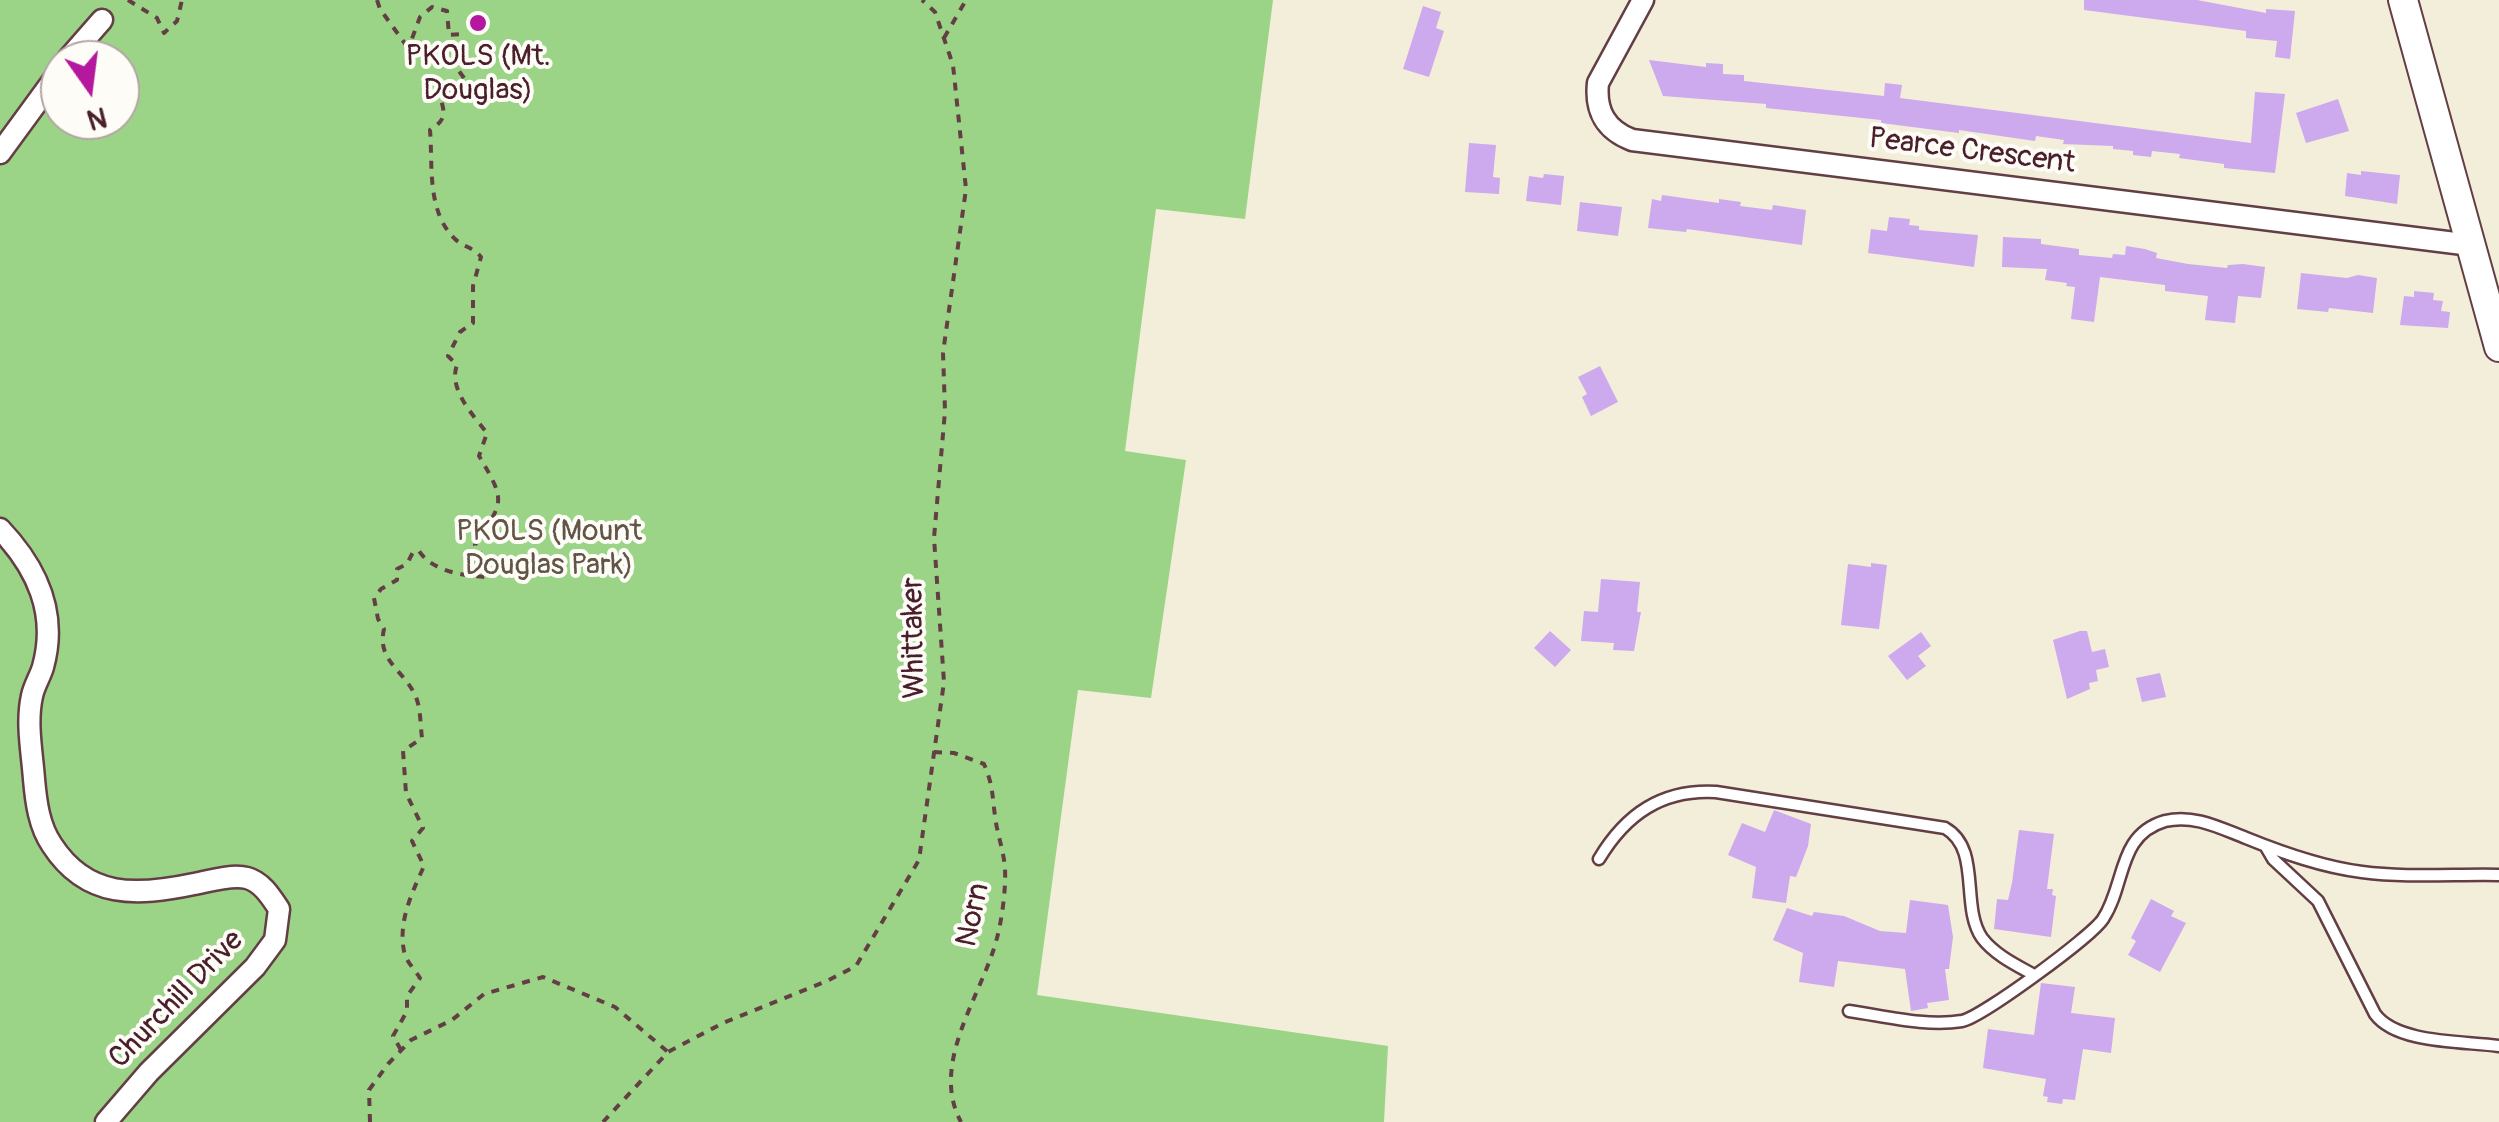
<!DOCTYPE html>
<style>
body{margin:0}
#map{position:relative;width:2499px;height:1122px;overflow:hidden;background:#f3eed9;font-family:Pangolin,sans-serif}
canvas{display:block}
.north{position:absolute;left:40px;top:40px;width:100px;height:100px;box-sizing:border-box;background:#fdfcf7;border:2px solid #b5a4a5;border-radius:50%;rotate:166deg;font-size:28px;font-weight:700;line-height:40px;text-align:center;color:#4a1f2b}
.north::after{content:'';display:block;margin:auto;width:35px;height:45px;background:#b5179e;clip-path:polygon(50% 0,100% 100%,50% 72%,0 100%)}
</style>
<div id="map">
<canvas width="2499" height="1122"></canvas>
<div class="north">N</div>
</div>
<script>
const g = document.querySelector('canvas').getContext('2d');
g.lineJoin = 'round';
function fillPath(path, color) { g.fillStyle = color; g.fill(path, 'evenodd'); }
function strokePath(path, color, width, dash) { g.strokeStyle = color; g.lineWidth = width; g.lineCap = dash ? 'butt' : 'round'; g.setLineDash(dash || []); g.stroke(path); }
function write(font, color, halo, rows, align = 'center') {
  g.font = font + ' Pangolin,sans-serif'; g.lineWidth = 8; g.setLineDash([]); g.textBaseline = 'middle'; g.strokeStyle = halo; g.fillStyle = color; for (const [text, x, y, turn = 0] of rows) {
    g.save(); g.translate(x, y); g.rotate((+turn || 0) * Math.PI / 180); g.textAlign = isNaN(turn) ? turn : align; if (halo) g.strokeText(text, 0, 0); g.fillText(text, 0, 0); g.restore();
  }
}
fillPath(new Path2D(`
 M0 0H1273L1245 219 1156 209 1125 451 1186 460 1151 698 1078 690 1037 995 1388 1046 1384 1122H0ZM60 60H120V120H60Z`), '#9bd487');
fillPath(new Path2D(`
 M2084 0H2197L2266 13V9L2295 11 2290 59 2275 57 2277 41 2246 38V31L2084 10Z
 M1423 6 1441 12 1436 28 1444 31 1429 77 1403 69Z
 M1649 60 1706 67V63L1723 64V74L1744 75V81L1884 96 1885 83 1902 85 1900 98 2251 143 2255 92 2285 94 2275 173 2224 168V164L2179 158 2180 154 2152 151 2151 157 2133 155V151L2113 149V146L2063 144 2064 140 2036 136 2035 141 1959 130V133L1881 123V120L1766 108V104L1663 96Z
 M2338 99 2349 131 2306 143 2296 113Z
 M1469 143 1496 145 1493 177 1500 178 1499 194 1465 192Z
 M2361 171 2400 175 2397 204 2345 196 2347 173 2361 175Z
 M1544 174 1564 176 1561 205 1526 201 1529 176 1543 178Z
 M1662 195 1719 203V199L1741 202 1740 206 1772 210 1773 205 1806 210 1802 245 1687 229 1686 232 1648 228 1652 199 1661 201Z
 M1580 202 1622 207 1618 236 1577 231Z
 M1889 217 1910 219 1909 225 1919 226V230L1978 235 1974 267 1868 253 1871 229 1887 231Z
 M2003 237 2041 239V244L2079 249V255L2112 258 2113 254 2125 255 2126 246 2145 249 2157 253 2156 258 2188 264 2227 268 2228 265 2243 264 2265 267 2261 298 2238 296 2235 323 2205 320 2208 296 2165 291V285L2100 277 2094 322 2071 319 2075 287 2066 286 2067 283 2045 280 2047 269 2002 267Z
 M2301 273 2347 278 2358 275 2377 278 2373 313 2329 308 2328 312 2297 309Z
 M2414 291 2434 293 2433 300 2443 301 2441 311 2450 312 2448 328 2400 325 2404 296 2414 297Z
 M1600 366 1618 402 1591 416 1582 397 1587 394 1578 377Z
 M1871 563 1887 565 1879 629 1841 625 1848 564 1871 567Z
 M1601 579 1640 582 1637 612H1641L1634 651 1613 650 1614 643 1581 641 1584 611 1598 612Z
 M1550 631 1571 650 1555 667 1534 648Z
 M2080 631H2087L2092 652 2105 649 2109 667 2096 670 2098 681 2089 683 2090 689 2067 699 2053 640Z
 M1921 632 1931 646 1918 656 1926 666 1907 680 1888 656Z
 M2160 673 2166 697 2142 702 2136 678Z
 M1774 810 1811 824 1808 846 1796 877 1790 876 1786 903 1752 898 1756 867 1728 855 1742 823 1765 832Z
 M2019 830 2054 834 2047 889H2053L2052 895 2056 896 2051 937 1994 929 1997 899 2008 900 2012 883Z
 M2151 899 2174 911 2171 916 2186 923 2160 972 2128 955 2136 941 2131 938Z
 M1910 900 1948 905 1953 937 1949 969H1945L1949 1000 1927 1003 1928 1008 1911 1011 1905 969 1838 961 1834 987 1799 982 1803 953 1773 940 1787 908 1812 916 1814 912 1844 916 1880 931 1906 933Z
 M2041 983 2075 987 2071 1013 2115 1018 2111 1053 2083 1049 2075 1100 2063 1099 2062 1104 2047 1102 2048 1097 2043 1096 2046 1079 1983 1068 1988 1029 2034 1035Z`), '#cda9ed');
const service = new Path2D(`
 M2266 847 2273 859 2318 901 2375 1014C2397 1044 2464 1041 2499 1046
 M1599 859C1626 814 1662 789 1716 792L1945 828C1982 849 1960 906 1982 938 1995 955 2016 965 2034 975
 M1849 1011C1885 1016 1926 1027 1962 1021 1982 1017 2091 937 2103 919 2126 884 2117 835 2165 821 2194 814 2220 828 2246 838 2283 853 2322 867 2362 872 2407 878 2454 874 2499 875`);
const minor = new Path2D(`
 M1643 0 1598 83C1595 111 1606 130 1632 140L2471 245
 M67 60 102 20
 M0 153 60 71
 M0 529C37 568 58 613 43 667 40 677 34 686 32 696 26 723 32 752 34 779 36 802 39 826 52 845 87 899 137 896 194 884 209 881 232 874 247 878 262 882 271 897 279 909L275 940 255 967 149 1072 106 1122`);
const secondary = new Path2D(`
 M2403 0 2499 347`);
strokePath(service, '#633e45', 15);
strokePath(minor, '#633e45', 25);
strokePath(secondary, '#633e45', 32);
strokePath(new Path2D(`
 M128 0 157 18 164 33 177 21 182 0
 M377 0 380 9 406 45 410 44 420 17 432 7 447 11 449 35 464 34
 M944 38 966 0
 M934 752 954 753 984 764C993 785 992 794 995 816 997 834 1004 851 1005 869 1006 889 1002 919 997 938 982 996 929 1063 961 1122
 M401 1050 393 1036 407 1011V996L420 978C415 970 405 960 404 951 398 921 412 893 424 866L412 841 423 828 406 793 403 751 422 738C420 722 421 704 413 691 400 668 377 659 384 629L378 619 374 598 381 589 397 580V569L407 564 413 552 419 551C432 571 463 576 486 577L491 570 475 545C502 502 508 504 479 456L487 433C473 415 448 389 457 365L448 356 460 332 473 323V286L481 257C473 247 463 247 455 239 426 211 433 164 430 130 444 121 446 116 441 100L450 90 467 82 456 67 451 44 455 36
 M370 1122 369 1090 388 1064 411 1040 452 1020 484 994 543 977 615 1007 668 1052
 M603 1122 668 1052 723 1023 827 981 856 966 919 860 944 682 934 538 945 411 943 353 966 189 953 65 935 12 922 0`), '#633e45', 4, [8, 8]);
strokePath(service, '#fff', 10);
strokePath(minor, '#fff', 20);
strokePath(secondary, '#fff', 28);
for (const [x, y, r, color] of [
 [478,23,10,"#b5179e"]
]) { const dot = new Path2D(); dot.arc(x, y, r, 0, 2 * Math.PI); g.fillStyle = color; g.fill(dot); strokePath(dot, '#fdfcf7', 4); }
write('30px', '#4a1f2b', '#fdfcf7', [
 ["PKOLS (Mt.",478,57],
 ["Douglas)",478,91]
]);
write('30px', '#4a1f2b', '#fdfcf7', [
 ["Pearce Crescent",1972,152,7],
 ["Whittaker",915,638,-91],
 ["Norn",974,915,-78],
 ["Churchill Drive",177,1000,-46]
]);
write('30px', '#625547', '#fdfcf7', [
 ["PKOLS (Mount",549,532],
 ["Douglas Park)",549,566]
]);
</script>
